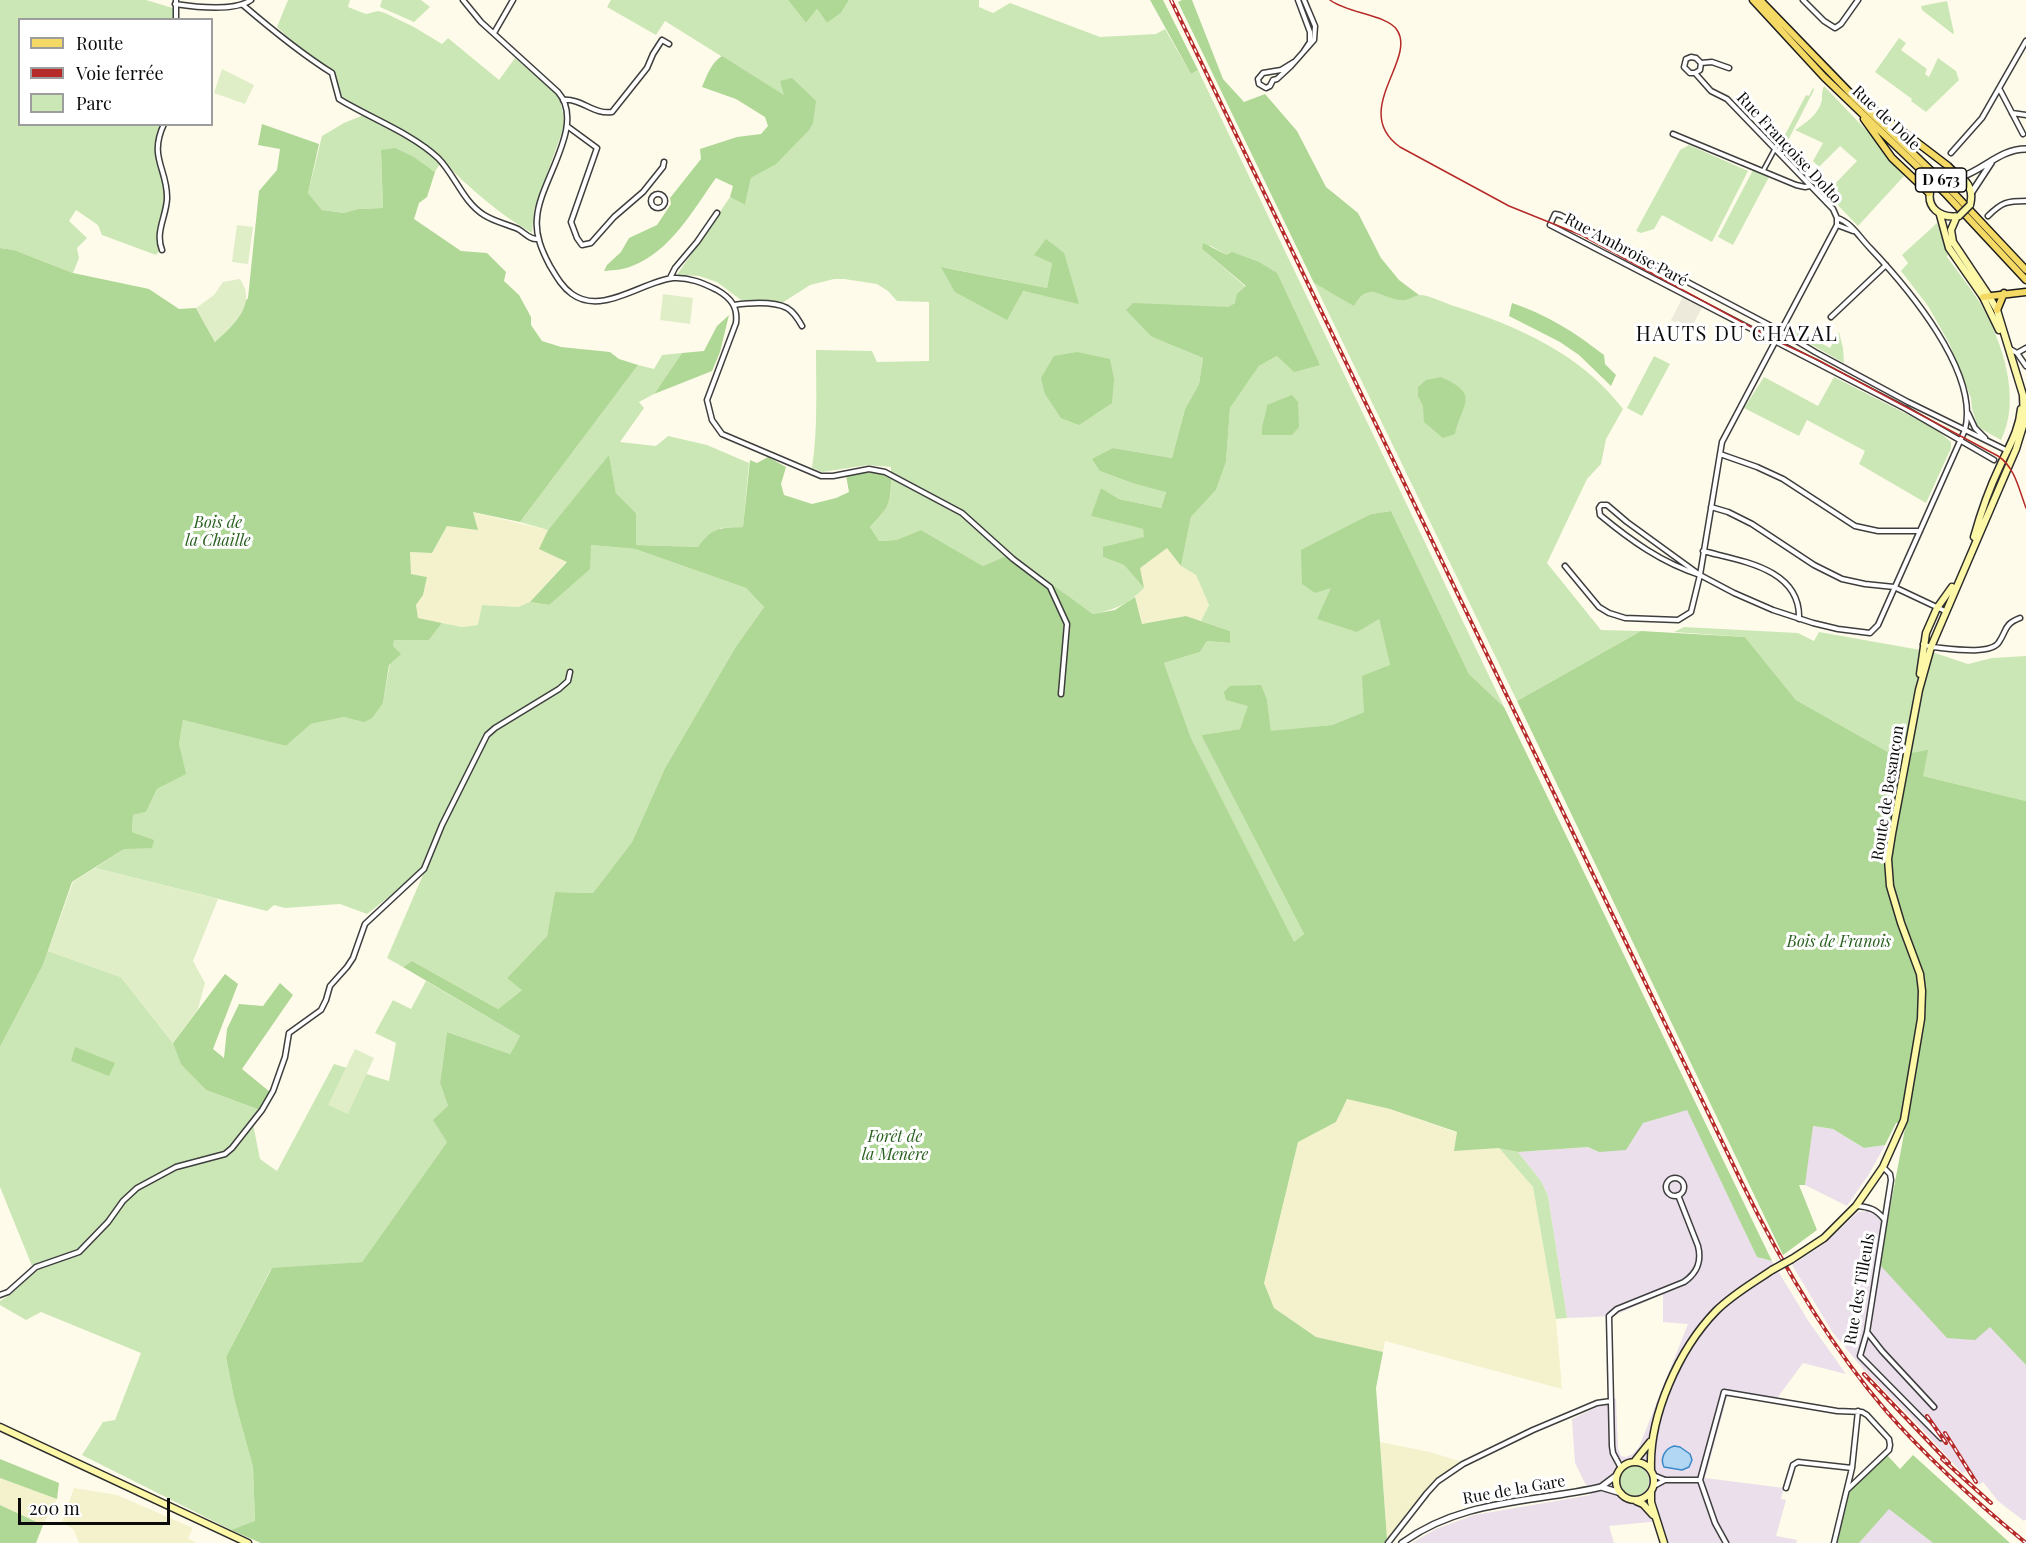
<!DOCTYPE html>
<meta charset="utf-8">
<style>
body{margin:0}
#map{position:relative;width:2026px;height:1543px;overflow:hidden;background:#fefbea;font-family:"Playfair Display",serif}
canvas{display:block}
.legend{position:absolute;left:18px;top:18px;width:195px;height:108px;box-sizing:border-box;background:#fff;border:2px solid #9d9d9d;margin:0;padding:8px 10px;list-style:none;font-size:18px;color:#0b0b0b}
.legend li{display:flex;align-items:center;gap:12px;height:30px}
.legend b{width:30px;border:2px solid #9d9d9d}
.scale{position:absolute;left:18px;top:1498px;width:152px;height:27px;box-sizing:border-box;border:3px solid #0b0b0b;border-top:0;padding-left:8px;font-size:18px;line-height:21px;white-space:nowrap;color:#0b0b0b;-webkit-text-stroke:4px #fff;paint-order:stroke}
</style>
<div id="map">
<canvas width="2026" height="1543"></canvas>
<ul class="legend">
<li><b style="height:8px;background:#f4d964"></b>Route</li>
<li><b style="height:8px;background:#b62a29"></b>Voie ferrée</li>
<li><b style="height:16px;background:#cce7b6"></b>Parc</li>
</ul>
<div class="scale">200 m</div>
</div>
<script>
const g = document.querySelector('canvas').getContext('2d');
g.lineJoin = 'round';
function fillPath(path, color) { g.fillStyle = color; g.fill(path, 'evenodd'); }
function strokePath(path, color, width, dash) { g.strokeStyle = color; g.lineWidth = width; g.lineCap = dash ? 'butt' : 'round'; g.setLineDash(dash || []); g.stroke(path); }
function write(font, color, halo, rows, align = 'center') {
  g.font = font + ' "Playfair Display",serif'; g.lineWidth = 6; g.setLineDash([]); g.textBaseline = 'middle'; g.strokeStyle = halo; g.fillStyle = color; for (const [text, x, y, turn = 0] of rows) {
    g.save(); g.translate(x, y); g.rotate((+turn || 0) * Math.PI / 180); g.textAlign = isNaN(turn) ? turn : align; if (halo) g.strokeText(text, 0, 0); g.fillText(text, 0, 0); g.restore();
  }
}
fillPath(new Path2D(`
 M1687 1109 1757 1257 1772 1261 1809 1322 1846 1374 1803 1363 1777 1398 1729 1390 1705 1478 1784 1488 1781 1499 1786 1500 1776 1536 1797 1540 1796 1543H1667L1660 1521 1609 1526 1614 1543H1412L1436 1529 1474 1515 1591 1495 1575 1463 1572 1419 1616 1398 1618 1448 1621 1456 1626 1457 1633 1454 1639 1447 1688 1324 1663 1322V1294L1613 1316 1567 1318 1548 1196 1541 1181 1518 1152 1588 1147 1599 1152 1643 1123Z
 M1812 1126 1833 1129 1864 1148 1885 1145 1869 1174 1847 1206 1805 1185Z
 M1867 1211 1888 1221 1880 1262 1990 1326 2026 1365V1519L2024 1521 1998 1501 1983 1482 1979 1485 1975 1478 1972 1479 1966 1471 1962 1473 1913 1419 1865 1371 1833 1333 1792 1265 1824 1244 1858 1212Z
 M1889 1508 1933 1543H1859Z`), '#eadfea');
fillPath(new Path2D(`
 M472 512 548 530 540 549 567 561 530 602 518 607 482 605 479 625 462 627 418 618 416 605 423 595 427 577 411 574 410 552 432 553 447 526 476 521Z
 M1167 547 1181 566 1196 575 1209 605 1201 621 1186 616 1142 624 1135 597 1144 588 1139 568Z
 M1347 1099 1390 1109 1499 1148 1533 1187 1556 1319 1562 1389 1385 1341 1383 1352 1316 1337 1274 1308 1264 1283 1298 1141 1336 1122Z
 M1380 1442 1430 1452 1462 1462 1429 1487 1387 1539Z
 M0 1478 57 1499 43 1525 0 1505Z
 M74 1488 117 1495 193 1528 188 1538 196 1543H79L74 1530 62 1522Z`), '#f3f2cc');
fillPath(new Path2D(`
 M0 0H146L173 8 174 19 20 20V124L162 125C145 158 167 172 165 203 164 220 156 232 160 250L156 255 102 235 98 225 76 210 69 221 87 238 77 248 79 258 73 273 14 250 0 248Z
 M288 0H350L348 7 366 14 378 11 385 13 414 27 442 44 448 38 499 80 515 58 552 90 560 99 565 124 534 210 532 233C499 214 468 187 442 160L435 172 414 157 381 151 383 208 358 209 344 213 322 210 308 193 322 136 344 123 366 114 340 98 335 73 304 53 277 27Z
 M382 0H421L430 7 414 22 380 7Z
 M611 0H788L806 23 817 9 827 23 841 13 849 0H979V7L993 13 1010 3 1100 37 1156 34 1165 29 1191 74 1198 70 1504 707 1469 674 1391 511 1371 514 1351 525 1331 588 1379 619 1390 665 1364 712 1332 725 1271 732 1267 700 1249 706 1240 729 1201 735 1304 934 1294 943 1191 738 1164 663 1200 652 1207 641 1229 643 1230 631 1201 621 1209 605 1196 575 1181 566 1191 517 1216 490 1226 462 1230 408 1259 366 1277 356 1320 364 1227 255 1211 246 1202 249 1246 287 1235 303 1228 307 1152 337 1203 358 1199 384 1185 409 1172 458 1113 448 1100 471 1132 483 1166 491 1161 508 1119 499 1101 488 1092 516 1143 529 1145 537 1103 557 1124 565 1144 588C1129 604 1114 610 1093 614L1053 585 1006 556 983 566 921 530 896 540 879 541 870 527C894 501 891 501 891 467L868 465 822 472 812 468C818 429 816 389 816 350L872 351 877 362 929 361V302L897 301 888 291 877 284 844 279H834L810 285 782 303 741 300 717 282 699 276 677 275 730 197 745 205 751 178 775 165 785 96 665 21 656 35 607 7ZM1052 263 1079 303 1022 291 942 267 1047 288Z
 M1947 1 1954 33 1953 34 1922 10 1921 6Z
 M1899 38 1906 43 1901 50 1927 69 1925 74 1929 77 1938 58 1956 71 1959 80 1926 112 1911 101 1912 99 1875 72Z
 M1824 86 1869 133 1904 176 1858 226 1826 193 1857 161 1840 146 1819 167 1813 161 1823 143 1795 130C1806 123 1819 114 1822 100 1822 94 1822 91 1824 86Z
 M1813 88 1814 90 1783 150 1779 146 1806 95 1809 96Z
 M1689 145 1748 171 1712 242 1662 215 1654 229 1641 233 1636 231 1680 150Z
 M1753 170 1769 177 1733 245 1718 237Z
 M1937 223 1948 253 1947 257C1958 272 1970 287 1980 303 2002 340 2022 399 2001 440L1978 427 1972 409 1971 398 1950 345 1928 306 1901 271 1908 263 1902 255Z
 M1314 283 1354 305C1370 282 1380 297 1402 299 1408 300 1413 295 1419 295 1430 295 1444 303 1454 306 1518 326 1581 354 1623 409L1606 439 1601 464 1587 479 1547 563 1601 630 1641 631 1517 701Z
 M1790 327 1830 348 1839 332 1843 348 1844 363 1792 334Z
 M682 353 654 394 639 402 644 408 620 442 656 446 668 436 707 445 749 463 743 527 721 528 698 547 636 545V513L616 493 609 456 548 530 520 522 638 365 654 369 662 355Z
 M1654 356 1670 364 1642 416 1627 408Z
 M1764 377 1818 406 1834 377 1936 429 1951 442V448L1926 503 1859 464 1865 451 1807 420 1799 436 1744 408Z
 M591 545 635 549 746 588 764 607 735 648 665 768 632 842 593 893 555 892 547 936 507 978 523 989 498 1009 412 961 403 967 387 958 426 868 367 914 340 904 285 908 274 905 267 911 95 868 124 849 153 840 132 832 133 815 146 812 157 789 185 774 179 744 183 720 286 746 311 724 344 717 361 720 383 703 394 640H429L442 623 462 627 478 625 482 605 518 607 530 602 549 605Z
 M1684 627 1798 633 1814 641 1819 632 1932 652 1968 664 1992 658 2026 656V801L1923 776 1895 756 1796 700 1745 637 1674 632Z
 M48 951 121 977 173 1043 182 1064 206 1090 260 1110 253 1124 260 1159 277 1171 334 1064 389 1081 396 1043 375 1033 393 1000 411 1009 426 981 520 1036 510 1054 447 1032 440 1083 448 1106 447 1142 362 1262 271 1269 226 1357 234 1398 253 1467 255 1522 231 1530 82 1455 103 1422 115 1420 141 1353 41 1312 26 1320 0 1305V1301L11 1294 38 1269 32 1266 0 1187V1047L43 965Z
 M1499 1148 1518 1152 1541 1181 1548 1196 1567 1318 1556 1319 1533 1187Z
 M1619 1481a15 15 0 1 1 30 0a15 15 0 1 1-30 0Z`), '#cce7b6');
fillPath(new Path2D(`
 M788 0H849L841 13 827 23 817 9 806 23Z
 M1150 0H1163L1198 70 1191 74Z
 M1182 0H1192L1223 79 1244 102 1265 94 1297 131 1326 187 1358 213 1381 258 1399 280 1419 295C1415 296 1409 299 1405 300 1384 302 1370 278 1354 306L1314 283 1178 2Z
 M722 56 784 95 780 81 792 78 816 101 813 123 809 130 775 165 751 178 745 205 730 197 733 186 716 178C693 210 671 251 632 266 624 270 613 270 604 271L607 265 621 252 629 238 657 225 671 204 670 198 701 159 700 149 737 137 761 134 768 126 765 117 736 99 702 87C707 75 711 63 722 56Z
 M262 124 319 144 308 193 322 210 344 213 358 209 383 208 381 150 395 148 414 157 435 172 427 197 419 203 414 219 461 251 487 253 506 272 504 281 519 295 531 317V325L542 341 561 347 610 352 619 359 638 365 520 522 473 512 478 530 447 526 432 553 410 552 411 574 427 577 423 595 416 605 418 618 442 623 429 640H394L393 646 401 654 389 665 383 703 372 718 364 722 344 717 311 724 286 746 183 720 179 744 186 774 157 789 146 812 133 815 132 832 154 840 152 848 124 849 72 882 43 965 0 1047V248L14 250 73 273 149 289 179 309 196 308 215 342 248 298 259 191 277 170 280 149 258 145Z
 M1046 239 1064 253 1079 304 1023 291 1007 320 955 292 941 267 1047 288 1052 263 1034 255Z
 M1203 243 1227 255 1232 252 1259 262 1277 273 1320 365 1294 372 1277 356 1259 366 1230 408 1226 462 1216 490 1191 517 1181 566 1167 548 1140 568 1144 588 1124 565 1103 557V547L1144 537 1143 529 1091 516 1101 488 1119 499 1161 508 1166 492 1132 483 1100 471 1092 459 1113 448 1172 458 1185 409 1199 384 1203 358 1152 337 1126 310 1133 303 1228 307 1235 303 1237 294 1246 286 1202 249Z
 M1512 303C1548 315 1574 332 1604 355L1605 364 1616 375 1611 386 1579 355 1560 342 1509 316Z
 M729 315 720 352 712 371 654 394 682 353 704 351 717 326Z
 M1077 352 1110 359 1114 379 1112 403 1079 425 1061 418 1045 394 1041 378 1054 356Z
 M1441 377C1481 395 1462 403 1455 434L1443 438 1424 422 1423 406 1418 396V387L1426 380Z
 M1292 395 1298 402 1299 427 1292 435H1262C1261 424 1266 416 1267 405Z
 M609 455 616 493 636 513V545L698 547C713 527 719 528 743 527L750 460 757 463 768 457 786 467 781 484 784 495 812 504 836 498 849 492 846 475C863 473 877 470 891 479 891 506 888 507 870 527L879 541 896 540 921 530 983 566 1006 556 1053 585 1093 614 1115 610 1135 597 1142 624 1186 616 1230 631V643L1207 641 1200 652 1164 663 1191 738 1294 942 1304 934 1201 735 1240 729 1248 706 1226 700 1224 692 1230 686 1261 685 1267 700 1271 731 1332 725 1364 712 1362 676 1390 665 1379 619 1357 632 1317 619 1331 588 1315 593 1302 584 1301 550 1371 514 1391 511 1469 674 1504 707 1772 1261 1757 1257 1687 1110 1643 1123 1626 1150 1599 1152 1588 1147 1518 1152 1498 1148 1454 1151 1457 1132 1390 1109 1347 1099 1336 1122 1298 1142 1264 1283 1274 1308 1316 1337 1383 1352 1376 1388 1387 1539 1384 1543H261L231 1530 255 1521 253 1467 234 1398 226 1357 272 1268 362 1262 447 1142 433 1120 448 1106 440 1083 447 1032 510 1054 520 1036 403 967 412 961 498 1009 522 990 507 978 547 936 555 892 593 893 632 842 665 768 735 648 764 607 746 588 635 549 591 545 590 569 549 605 530 602 567 562 539 549 548 530Z
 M1641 631 1745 637 1796 700 1895 756 1928 750 1923 776 2026 801V1365L1990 1327 1975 1340 1947 1338 1881 1266 1880 1262 1906 1123H1896L1885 1145 1864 1148 1833 1129 1813 1126 1805 1185H1799L1817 1230 1783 1255 1517 701Z
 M225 974 238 984 213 1049 224 1058 227 1029 239 1004 263 1006 280 983 293 995 242 1069 270 1092 260 1110 206 1090 181 1064 173 1043Z
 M75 1047 115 1063 109 1076 71 1061Z
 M1887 1455 1900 1469 1913 1455 2010 1543H1933L1889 1509 1859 1543H1837L1850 1490Z
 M0 1459 59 1483 57 1499 0 1478Z
 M0 1505 43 1525 36 1543H0Z`), '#afd795');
fillPath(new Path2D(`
 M222 69 254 85 245 104 214 93Z
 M237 225 253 227 248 264 232 262Z
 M240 279C258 304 233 326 215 342L196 308 214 295 223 282Z
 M663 294 693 298 690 324 660 320Z
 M95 868 218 899 193 961 205 983 198 1009 173 1043 121 977 48 951 73 882Z
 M355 1049 374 1058 348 1114 328 1105Z`), '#dfeec7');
fillPath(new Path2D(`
 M1684 295 1704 304 1691 328 1678 321 1675 322 1671 320Z`), '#ede9db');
const water = new Path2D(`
 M1674 1446 1680 1447 1690 1454 1692 1460 1689 1467 1682 1470 1664 1467C1660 1459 1664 1449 1674 1446Z`);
fillPath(water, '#b1d7f4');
strokePath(water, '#3a88c8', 1.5);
const pedestrian = new Path2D(`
 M1763 171 1777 145`);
const minor = new Path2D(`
 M463 0 481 22 558 92C587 125 539 181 537 218 535 235 542 251 550 266 556 276 562 287 572 294 602 316 643 281 673 278 689 277 703 283 717 290 731 298 738 307 736 323L707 400 712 420 722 434 821 476H833L869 469 885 472 962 513 1013 559 1050 587 1067 624 1061 694
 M1298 0 1310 32V42L1304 51
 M1803 0 1824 21 1835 28 1841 24 1858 0
 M175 4C195 7 234 12 251 0
 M243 5C271 29 300 53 332 73L339 99C370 118 413 134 438 158 455 175 463 202 484 215 495 222 507 224 518 229 525 233 530 240 538 239
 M176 20V0
 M494 33 513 0
 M1294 62 1281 70 1263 73 1258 79 1259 84 1266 88 1270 86 1273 80 1277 79 1291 66 1314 40 1315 26 1304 0
 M1695 73H1690L1684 67 1686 59 1691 57 1696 58 1701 63 1712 62 1729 68
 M1695 73 1700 70 1701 63
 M2000 90 2023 134
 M563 100C581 98 594 115 612 112L647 68 653 54 662 40 669 44
 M2012 113 2026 115
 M567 126 597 148 571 222 577 238 582 245 591 243 614 217 643 192 663 167 664 162
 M1673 134 1796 185 1805 187 1810 186
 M1951 153 1982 118 2026 41
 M651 201a7 7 0 1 1 14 0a7 7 0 1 1-14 0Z
 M1988 216C2002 202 2007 201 2026 201
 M1837 225 1853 231
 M162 250C155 232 166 217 167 199 168 169 148 158 164 124
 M670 278 675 268 697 242 717 213
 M734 305C749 303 773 301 787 308 794 312 798 319 802 326
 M1831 317 1886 265
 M2010 349 2017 353 2026 348
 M2017 353 2026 366
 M1968 413 1975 428 1985 438
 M1720 454 1757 467 1783 479 1855 526 1878 531H1920
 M1994 460 1906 409 1550 225 1555 214 1560 215 1775 328 1815 352 1908 402 2008 451
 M1711 507 1728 512 1752 524 1814 565 1842 579 1865 584 1894 587 1945 611
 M1703 551C1740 561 1801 568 1799 619
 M1565 566 1599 607 1609 613 1625 618 1678 620 1691 612 1700 575 1722 442 1837 225V218L1833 209 1727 99 1711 91 1695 73
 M1700 575C1662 563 1630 540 1600 515L1599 508 1601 505H1607L1627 522 1700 575 1734 593 1773 610 1813 623 1838 629 1870 633 1878 625 1965 430C1980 372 1907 287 1870 248 1860 238 1851 222 1837 218
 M1923 644 1931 647C1946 648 1991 656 1999 642 2007 630 2004 624 2020 618
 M1883 1167 1890 1174 1891 1180 1867 1332 1860 1356 1941 1438
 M1666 1187a9 9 0 1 1 18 0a9 9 0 1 1-18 0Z
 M1857 1206C1869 1207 1876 1209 1884 1219
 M0 1295 8 1292 36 1267 79 1252 108 1222 123 1201 137 1188 176 1167 225 1154 232 1148 262 1110 273 1091 285 1057 289 1033 321 1010 326 1000 330 986 347 967 353 958 365 924 424 869 442 825 487 735 495 728 559 689 568 681 570 672
 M1867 1332 1882 1351 1934 1407
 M1621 1468 1613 1453 1612 1446 1609 1316 1617 1309 1684 1282C1697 1273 1702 1262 1698 1246L1678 1195
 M1653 1475 1665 1480H1700
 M1654 1486 1665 1480
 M1786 1488 1793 1465 1798 1462 1852 1468
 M1388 1543 1427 1493 1438 1481 1463 1464 1533 1430 1597 1403 1611 1401
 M1726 1543 1715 1523 1700 1480 1724 1392 1837 1411 1862 1412 1867 1415 1889 1439 1890 1445 1889 1450 1848 1489
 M1834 1543 1852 1468 1858 1411`);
const tertiary = new Path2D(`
 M1961 177C1985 169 2000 149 2026 149
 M1972 192 1991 163
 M1601 1487 1621 1493
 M1402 1543C1462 1499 1532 1503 1601 1487L1617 1475`);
const secondary = new Path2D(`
 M1942 176C1962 170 1975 186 1970 205
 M1931 188C1925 207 1940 219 1959 216
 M1940 215 1949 248 1983 297 1999 330
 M1974 537C1981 512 1989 489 2000 466 2009 446 2019 431 2021 409
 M1920 674 1926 633 1937 608 1952 587
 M1792 1259 1824 1238 1856 1206 1883 1167 1904 1120 1921 1019 1922 991 1920 974 1901 923 1890 886 1888 859 1892 834 1919 690 1931 647 2016 449 2024 423 2023 395 1997 310 1989 296 1953 242 1951 230 1957 216
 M0 1427 248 1543
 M1634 1462 1650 1442
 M1616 1481a19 19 0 1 1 38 0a19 19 0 1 1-38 0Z
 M1651 1469C1649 1416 1679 1349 1716 1311 1733 1294 1753 1283 1772 1270
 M1651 1492V1502L1664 1543
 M1636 1501 1643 1504 1653 1515`);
const primary = new Path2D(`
 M1753 0 1824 77 1944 192 2026 280
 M1760 0 1852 95 1949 188 2026 270
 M1868 105 1948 166 1957 175
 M1864 119 1892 158 1929 193
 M1983 297 2026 292
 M1997 310 2004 293`);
strokePath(pedestrian, '#3e3e3e', 6);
strokePath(minor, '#3e3e3e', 7);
strokePath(tertiary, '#3e3e3e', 8);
strokePath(secondary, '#2d2d2d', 9);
strokePath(primary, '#1c1c1c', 9);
strokePath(pedestrian, '#fff', 3);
strokePath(minor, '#fff', 4);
strokePath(tertiary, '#fff', 5);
strokePath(secondary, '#fcf8a7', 6);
strokePath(primary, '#f4d964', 6);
strokePath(new Path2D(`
 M1330 0C1346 13 1388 15 1397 30 1417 60 1350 111 1400 147L1509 206 1581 235 1777 341 1818 360 1998 456C2015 467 2019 490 2026 508`), '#b62a29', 1.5);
const rail = new Path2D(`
 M1171 0 1741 1181C1781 1263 1827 1342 1887 1412 1929 1460 1976 1502 2026 1543
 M1864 1374 1949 1463
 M1927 1416 1946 1443
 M1945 1433 1976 1482
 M1942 1459 1991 1503`);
strokePath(rail, '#b62a29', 4);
strokePath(rail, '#fff', 1.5, [4.5]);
const secondaryBridge = new Path2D(`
 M1932 186 1942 176
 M1959 216 1970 205
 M1772 1270 1792 1259`);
strokePath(secondaryBridge, '#2d2d2d', 9, []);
strokePath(secondaryBridge, '#fcf8a7', 6);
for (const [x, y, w] of [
 [1941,180,51]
]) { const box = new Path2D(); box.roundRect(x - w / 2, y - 12, w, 24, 4.5); g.fillStyle = '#fff'; g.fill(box); strokePath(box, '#0b0b0b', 1.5); }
write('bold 15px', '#0b0b0b', null, [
 ["D 673",1941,180]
]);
write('16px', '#0b0b0b', '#fff', [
 ["Rue de Dole",1886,118,43],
 ["Rue Françoise Dolto",1789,148,47],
 ["Rue Ambroise Paré",1626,250,28],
 ["Route de Besançon",1888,793,-81],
 ["Rue des Tilleuls",1860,1289,-80],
 ["Rue de la Gare",1514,1490,-10]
]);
write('italic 16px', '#28601e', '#fff', [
 ["Bois de",218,523],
 ["la Chaille",218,541],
 ["Bois de Franois",1839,942],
 ["Forêt de",895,1137],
 ["la Menère",895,1155]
]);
g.letterSpacing = '1.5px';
write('20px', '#0b0b0b', '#fff', [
 ["HAUTS DU CHAZAL",1737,335]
]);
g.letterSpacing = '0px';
</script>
